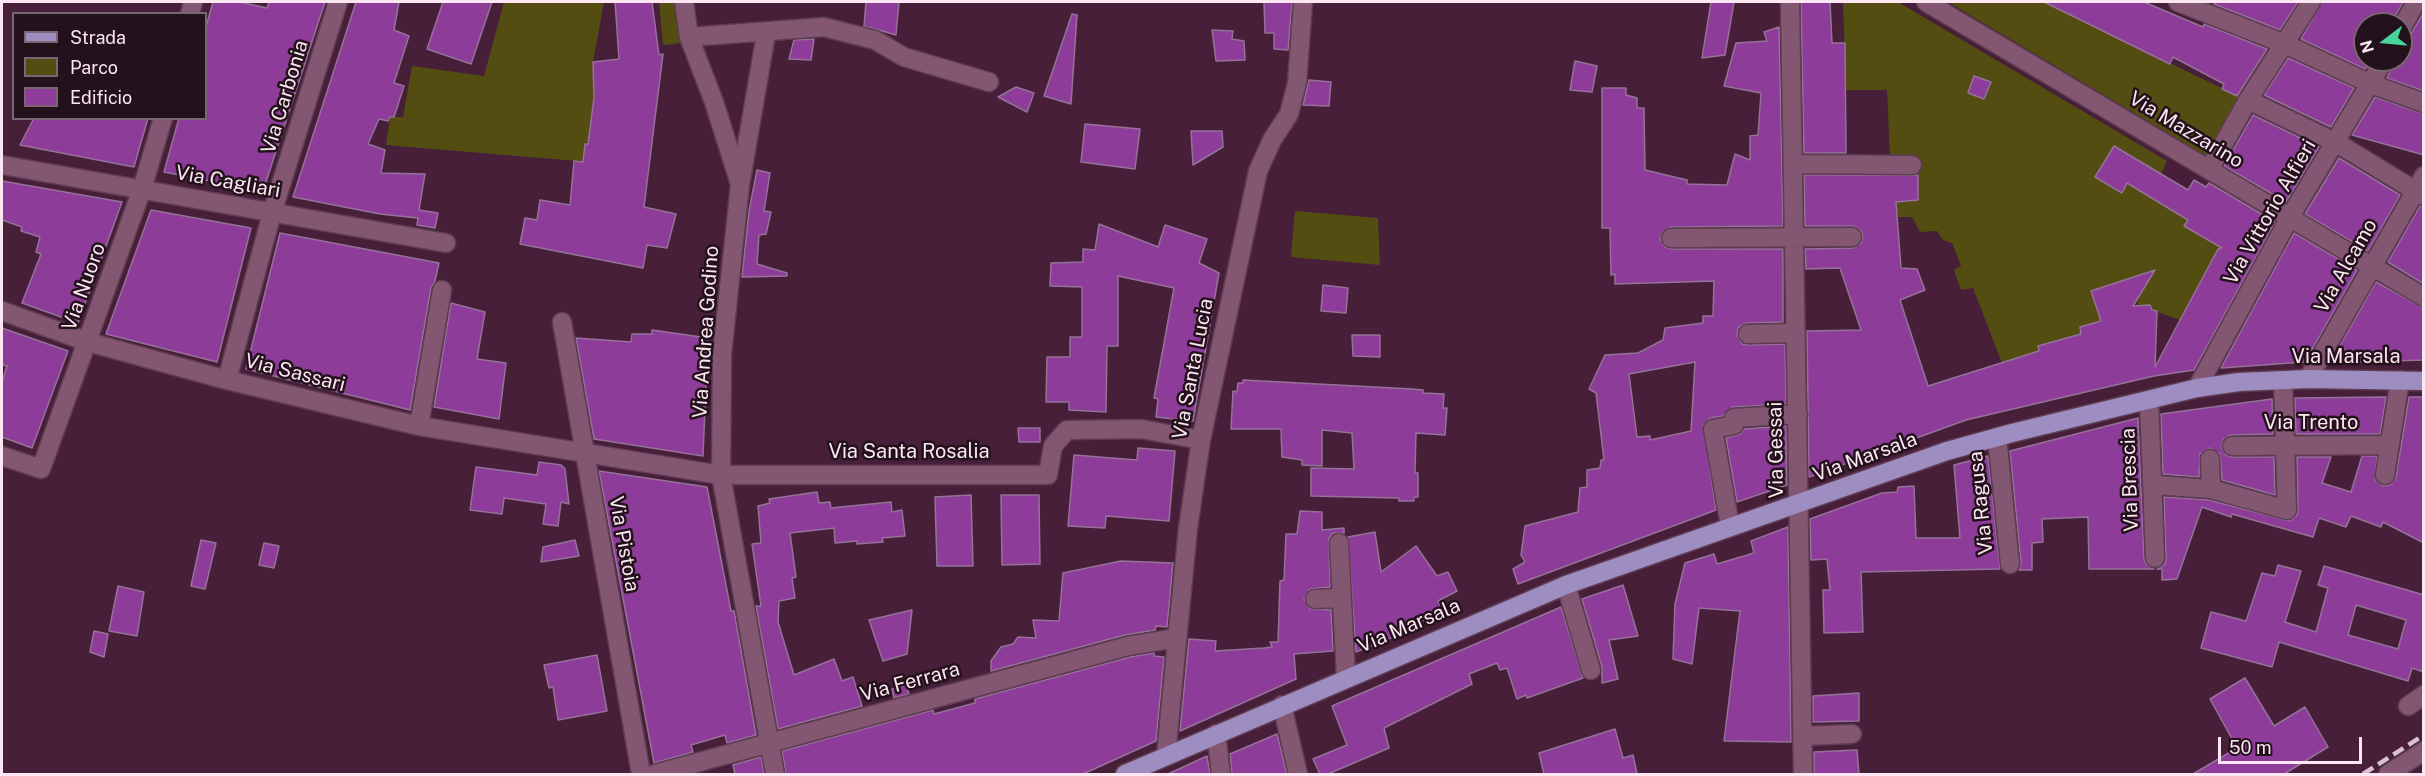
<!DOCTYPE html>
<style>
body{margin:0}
#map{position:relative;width:2425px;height:776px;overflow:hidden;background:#471f39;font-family:"Public Sans",sans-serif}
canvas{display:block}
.frame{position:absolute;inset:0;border:3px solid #fce6f2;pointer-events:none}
.legend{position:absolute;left:12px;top:12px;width:195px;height:108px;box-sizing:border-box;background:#23111c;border:2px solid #7a6672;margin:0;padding:8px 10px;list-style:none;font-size:18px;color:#fce6f2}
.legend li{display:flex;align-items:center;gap:12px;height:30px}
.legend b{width:30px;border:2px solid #7a6672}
.north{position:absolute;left:2353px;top:12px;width:60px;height:60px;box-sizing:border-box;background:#23111c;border:2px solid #7a6672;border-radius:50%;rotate:254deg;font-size:16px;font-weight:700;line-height:24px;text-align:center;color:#fce6f2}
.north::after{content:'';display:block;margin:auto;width:21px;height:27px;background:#49d49c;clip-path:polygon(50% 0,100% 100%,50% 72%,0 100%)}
.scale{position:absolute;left:2218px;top:737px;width:144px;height:27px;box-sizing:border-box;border:3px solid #fce6f2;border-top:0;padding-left:8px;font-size:18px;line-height:21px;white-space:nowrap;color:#fce6f2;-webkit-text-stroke:4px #23111c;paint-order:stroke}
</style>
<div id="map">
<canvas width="2425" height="776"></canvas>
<div class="frame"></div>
<ul class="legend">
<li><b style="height:8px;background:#9e8dc1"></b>Strada</li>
<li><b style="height:16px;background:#534d12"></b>Parco</li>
<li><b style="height:16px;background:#8e3c99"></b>Edificio</li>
</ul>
<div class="north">N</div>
<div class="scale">50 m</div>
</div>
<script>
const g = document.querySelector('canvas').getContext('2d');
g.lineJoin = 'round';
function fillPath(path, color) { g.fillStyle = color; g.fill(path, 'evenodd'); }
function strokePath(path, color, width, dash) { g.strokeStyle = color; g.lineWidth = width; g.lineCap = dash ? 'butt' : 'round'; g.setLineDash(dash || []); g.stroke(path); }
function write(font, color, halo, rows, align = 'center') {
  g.font = font + ' "Public Sans",sans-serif'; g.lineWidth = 5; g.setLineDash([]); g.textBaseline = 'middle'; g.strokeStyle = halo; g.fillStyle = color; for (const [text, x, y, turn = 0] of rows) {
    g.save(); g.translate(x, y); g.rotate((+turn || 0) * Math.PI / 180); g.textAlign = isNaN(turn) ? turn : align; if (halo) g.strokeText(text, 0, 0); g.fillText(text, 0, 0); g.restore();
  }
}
fillPath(new Path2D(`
 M504 2H604L593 62V98H596L589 140 585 144 584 156 589 162 386 145 390 117H403L412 66 484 76Z
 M659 2H678L682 43 663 45Z
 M1843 2H1898L2167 161 2161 174 2114 146 2095 177 2121 192 2131 177 2199 201 2184 226 2221 244 2180 320 2152 310 2134 320 2139 296 2154 270 2091 291 2101 321 2080 327 2084 347 2064 339 2038 346 2040 356 2025 355 2002 363 1973 288 1961 290 1954 270 1961 266 1952 243 1943 240 1937 231 1920 232 1912 217H1897L1896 202 1918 199 1917 157H1890L1887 90H1846ZM1974 76 1990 82 1984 99 1968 93Z
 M1948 2H2044L2242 98 2208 157Z
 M1295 211 1378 218 1380 265 1291 257Z`), '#534d12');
const building = new Path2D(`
 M213 2H240L267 8 269 2H325L263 191 164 172 179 118H206V27Z
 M356 2H399L394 30 409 36 394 83 404 86 394 117H390L388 121 379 119 368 144 385 150 381 173 425 174 419 210 438 213 435 228 417 225 418 218 380 214 293 197Z
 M443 2H492L471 64 427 49Z
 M615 2H652L659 55 663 54 644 207 676 214 667 248 647 245 643 268 520 244 525 218 537 220 540 200 570 205 574 161 583 162 585 144H588L594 98 593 62 619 59Z
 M866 2H899L896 35 864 26Z
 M1264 2H1292L1288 50 1274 49V33H1265Z
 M1711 2H1734L1725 55 1702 58Z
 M1801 2H1830L1832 43H1845L1846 153H1804Z
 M2044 2H2144L2203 27 2204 24 2267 49 2237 96 2222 89 2224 84 2173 57 2170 64Z
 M2215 2H2298L2280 30 2214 4Z
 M2322 2H2403L2391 24H2365V60H2371L2365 69 2301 39Z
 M2424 12V91L2387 78 2395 60H2401V43L2411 34Z
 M1072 14 1077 15 1071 104 1044 96Z
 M1779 27 1783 226 1671 227 1662 232 1660 239 1665 247 1671 249H1783V322L1747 323 1738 328 1737 335 1742 344 1748 345 1785 344 1786 404 1733 407 1723 416 1710 418 1703 425 1716 510 1518 584 1513 569 1525 562 1521 555 1525 526 1578 512 1580 488 1587 487V470L1600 468 1601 460H1604L1596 393 1589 389 1605 355 1638 353 1663 340 1665 328 1703 323V316H1713L1714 281 1615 284V274L1611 275 1610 228H1602V88H1626V95L1637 98V108H1644L1645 170 1687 180V184L1727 185 1735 154 1750 160V136L1758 135 1761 93 1724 86 1736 43 1767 41 1764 32ZM1695 362 1691 431 1650 440V436L1637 437 1629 374Z
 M1212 30 1233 31 1232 39 1244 41 1245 60 1216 61Z
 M814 39 811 60 789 59 794 40Z
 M2288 58 2354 88 2331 127 2264 95Z
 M1575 61 1597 66 1592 92 1570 90Z
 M1974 76 1991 82 1984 99 1968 93Z
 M1309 80 1331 82 1329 106 1303 105Z
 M1016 87 1034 93 1027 112 998 97Z
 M2375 97 2424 114V155L2352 135Z
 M2253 115 2319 147 2286 202 2224 166Z
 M34 118H148L134 167 20 145Z
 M1085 124 1140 129 1135 169 1081 162Z
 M1191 131H1222L1223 147 1193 165Z
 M2114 146 2188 190 2194 180 2206 187 2209 183 2275 222 2194 370 2154 376 1966 420 1809 477 1807 331 1861 330 1840 268 1806 269 1805 249 1853 248 1861 243 1863 236 1861 231 1853 226H1805L1804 175H1918V200L1896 202 1901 268 1917 269 1925 290 1900 300 1928 386 2039 351 2038 346 2081 334 2080 327 2101 321 2091 291 2155 270 2133 306 2150 305 2152 310 2157 311 2155 367 2218 249 2222 248 2184 226 2188 220 2127 183 2122 193 2095 177Z
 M2339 158 2400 195 2368 251 2305 214Z
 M757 170 770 173 764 211 771 212 766 234 759 235 757 264 787 273V276L742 277 749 211Z
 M2 181 122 202 78 323 22 303 41 254 36 252 40 237 21 231 22 227 2 220Z
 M2420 206 2424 207V284L2388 262Z
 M151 210 251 228 217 362 106 334Z
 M1099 224 1158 247 1165 225 1207 239 1199 263 1219 273 1193 421 1156 417 1158 399 1154 398 1174 288 1118 276V346H1107L1106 412 1069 410V402H1046L1047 357H1070V337H1082V287L1050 286 1051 263 1083 262V249L1095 250Z
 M280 233 439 263 435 281 431 288 410 410 246 369Z
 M2294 233 2357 270 2305 362 2221 368Z
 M2376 282 2424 308V360L2330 363Z
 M1323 285 1348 288 1346 313 1321 311Z
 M451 303 485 312 477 359 506 363 499 419 434 407Z
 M2 328 68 351 32 448 2 437V382L7 366 2 365Z
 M652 330 708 338 703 456 594 439 576 338 631 342 632 334H652Z
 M1352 335H1380V357L1353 356Z
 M1243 380 1412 389 1423 390V393L1444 394 1443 408H1447L1445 435 1416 433 1415 473H1418V497H1414V501H1399V498L1311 496V468L1354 469 1352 433 1322 430V466L1302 465V460L1282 457 1281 429H1231L1233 391 1237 392 1238 383H1243Z
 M2386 397 2380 434H2296L2295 398Z
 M2409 397H2424V543L2383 522 2381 527 2351 516 2346 527 2319 518 2313 537 2232 514 2231 517 2202 507 2177 579 2162 580V569H2157L2165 564 2166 558 2164 497 2209 500 2290 521 2297 515 2298 510 2297 457H2331L2322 483 2351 492 2362 456H2377L2375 480 2383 486 2390 485 2396 477Z
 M2272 399 2273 434 2231 435 2223 440 2221 447 2226 455 2231 457H2274L2275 495 2222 480 2220 454 2210 448 2200 454 2199 477 2163 474 2161 414Z
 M2138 418 2144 558 2146 564 2154 569H2089L2088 517 2042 519 2043 542 2032 543V570H2019L2021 563 2010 451Z
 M1786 426 1787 485 1737 502 1726 438 1740 434 1744 429Z
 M1018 428H1040V442H1019Z
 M1138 448 1175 451 1169 521 1106 516 1105 528 1068 526 1074 455 1137 460Z
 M1988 456 2000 569 1861 572 1863 632 1824 633 1823 590H1830L1827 559 1811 560 1810 519 1882 493 1897 492 1898 487 1914 486 1916 538H1960L1954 465Z
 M539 462 561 465 565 469 569 504 561 502 558 526 543 524 546 504 504 498 502 514 470 510 476 467 537 475Z
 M599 471 707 487 731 611H734L756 735 727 743 725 735 691 745 693 752 654 763Z
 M817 492 819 503 830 502 831 508 891 502 892 512 902 510 905 536 882 538 883 542 857 544V541L835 543 834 528 790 533 796 577 792 578 795 598 779 601 778 622 794 675 834 659 842 681 853 677 862 706 778 729 756 606H761L752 544 761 543 758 506 770 503 769 499Z
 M971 495 973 566H937L935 497Z
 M1001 495H1039L1040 564 1002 565Z
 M1300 511 1322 512V530L1344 528V533H1333L1329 538 1330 587 1310 589 1304 599 1310 609 1331 610 1333 651 1294 654 1296 679 1180 731 1189 639 1216 641 1215 651 1264 648 1272 647 1270 642H1278L1280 581 1284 580 1286 534H1297Z
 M1788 527 1791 742 1724 741 1740 611 1699 608 1692 664 1673 659 1675 604 1685 563 1714 554 1717 564 1754 553 1751 541Z
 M1375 532 1381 572 1416 546 1437 576 1448 572 1457 591 1438 601 1443 611 1415 625 1416 628 1356 652 1348 537Z
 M201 540 216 543 205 589 191 586Z
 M575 540 579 556 541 562 543 547Z
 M264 543 279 546 274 568 259 565Z
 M1121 561 1173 563 1167 627 1156 626 1155 630 1125 635 991 671V661L1001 647 1013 644 1018 637 1036 638 1033 620 1059 621 1063 573Z
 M2278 565 2301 571 2285 622 2316 632 2328 588 2318 585 2324 566 2424 595V672L2412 668 2408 681 2279 642 2272 667 2201 648 2211 612 2246 621 2262 573 2275 576ZM2356 605 2406 620 2398 649 2348 635Z
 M1623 585 1638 636 1609 640 1618 679 1602 683V667L1582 599Z
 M118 586 144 592 137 636 109 631Z
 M1561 607 1583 678 1527 698 1526 695 1517 699 1507 668 1500 670 1497 663 1469 674 1472 684 1384 728 1389 748 1328 774H1320L1313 759 1347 745 1332 706Z
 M912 610 907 654 883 661 869 620Z
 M94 631 108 634 104 657 90 652Z
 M1154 653V656L1164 657 1156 741 1083 774H786L782 751 933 710 934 714 975 703V699L1130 657Z
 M597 655 607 711 558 720 553 687 549 688 544 665Z
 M2245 678 2274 726 2305 707 2328 747 2284 774H2193L2237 748 2210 699Z
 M906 685 909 694 894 698 892 689Z
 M1859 693V721L1813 722V696Z
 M1615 729 1623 758 1633 755 1637 774H1544L1539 753Z
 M1277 734 1287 774H1232L1230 754Z
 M1857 750 1859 774H1814V752Z
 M1207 756 1210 774H1168Z
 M761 757 764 774H735L733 765Z`);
fillPath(building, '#8e3c99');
strokePath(building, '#957299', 1.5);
const minor = new Path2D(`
 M684 2 689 37 714 102 739 181
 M1790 2 1803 774
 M1926 2 2424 297
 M2178 2 2285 44 2371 84 2424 103
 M190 14 193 2
 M2401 29 2416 2
 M766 34 740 185 722 354 721 475 775 774
 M689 37 824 27 875 40 904 57 989 82
 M2248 100 2337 143 2424 196
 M1793 164 1912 165
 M2 165 446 243
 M2209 170 2248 100 2311 2
 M1671 238 1852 237
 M2 311 88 342 227 380 419 426 721 475H1048L1053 446 1067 430 1141 429 1201 440
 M562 322 641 774
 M1748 334 1796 333
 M2308 379 2424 176
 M227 380 272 213 338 2
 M2197 388 2290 217 2384 60
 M2149 401 2155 558
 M419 426 442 290
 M1997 437 2010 564
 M2232 446 2390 445
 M2 456 41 469 142 189 163 118
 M2210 459 2211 489
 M2385 475 2400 380
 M2154 485 2211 489 2287 510 2283 380
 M1730 526 1713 429 1734 425V418L1798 414
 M1339 543 1346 677
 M1566 585 1591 670
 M1315 599 1342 598
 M1282 705 1298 774
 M2408 706 2424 695
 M1216 734 1221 774
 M1803 736 1852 734
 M1166 755 1188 528 1201 440 1258 171 1272 140 1289 114 1297 83 1303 2
 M655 774 1128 646 1177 638
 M2388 774 2424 751`);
const major = new Path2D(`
 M1125 774 1566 585 1947 451 2012 433 2197 388 2239 382 2308 379 2424 381`);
strokePath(minor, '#5e3c52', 21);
strokePath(major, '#5e3c52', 21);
strokePath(minor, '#835671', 18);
strokePath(major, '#9e8dc1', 18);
strokePath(new Path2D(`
 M2363 774 2424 735`), '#dac1cf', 4.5, [12, 6]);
write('20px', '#fce6f2', '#23111c', [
 ["Via Carbonia",285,97,-73],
 ["Via Mazzarino",2186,130,31],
 ["Via Cagliari",228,182,10],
 ["Via Vittorio Alfieri",2270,212,-60],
 ["Via Alcamo",2346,266,-60],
 ["Via Nuoro",84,287,-70],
 ["Via Andrea Godino",706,332,-86],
 ["Via Marsala",2346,357],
 ["Via Santa Lucia",1193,369,-79],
 ["Via Sassari",295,373,14],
 ["Via Trento",2311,423],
 ["Via Gessai",1776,450,-91],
 ["Via Santa Rosalia",909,452],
 ["Via Marsala",1865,457,-20],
 ["Via Brescia",2130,480,-92],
 ["Via Ragusa",1981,503,-96],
 ["Via Pistoia",624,544,80],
 ["Via Marsala",1409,626,-23],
 ["Via Ferrara",910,682,-15]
]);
</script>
